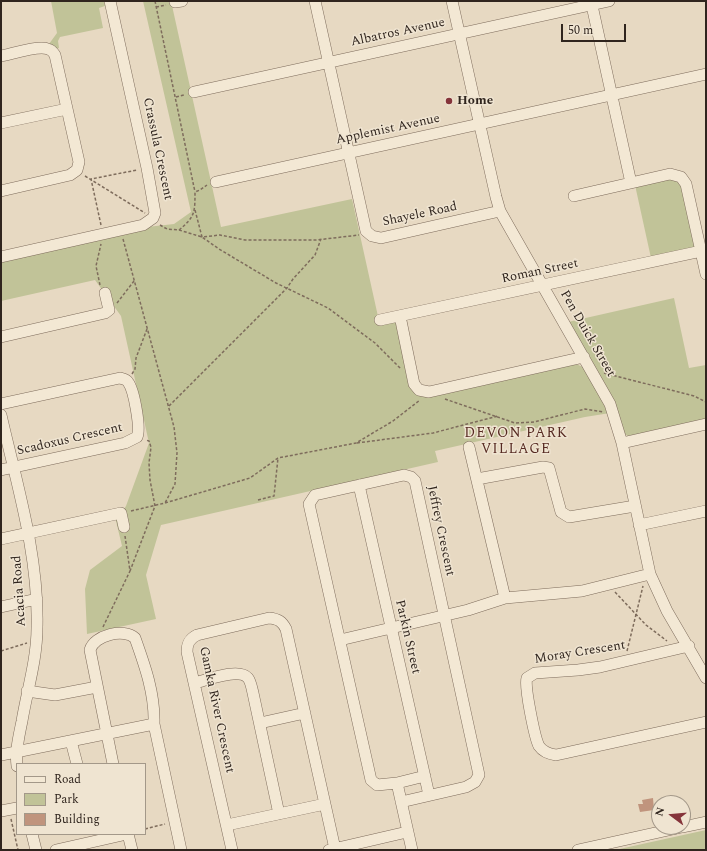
<!DOCTYPE html>
<style>
body{margin:0}
#map{position:relative;width:707px;height:851px;overflow:hidden;background:#e7d9c2;font-family:Spectral,serif}
canvas{display:block}
.frame{position:absolute;inset:0;border:2px solid #30251e;pointer-events:none}
.legend{position:absolute;left:16px;top:763px;width:130px;height:72px;box-sizing:border-box;background:#efe4d1;border:1px solid #a39889;margin:0;padding:5px 7px;list-style:none;font-size:12px;color:#30251e}
.legend li{display:flex;align-items:center;gap:8px;height:20px}
.legend b{width:20px;border:1px solid #a39889}
.north{position:absolute;left:651px;top:795px;width:40px;height:40px;box-sizing:border-box;background:#efe4d1;border:1px solid #a39889;border-radius:50%;rotate:286deg;font-size:11px;font-weight:700;line-height:16px;text-align:center;color:#30251e}
.north::after{content:'';display:block;margin:auto;width:14px;height:18px;background:#85343a;clip-path:polygon(50% 0,100% 100%,50% 72%,0 100%)}
.scale{position:absolute;left:561px;top:24px;width:65px;height:18px;box-sizing:border-box;border:2px solid #30251e;border-top:0;padding-left:5px;font-size:12px;line-height:14px;white-space:nowrap;color:#30251e;-webkit-text-stroke:3px #efe4d1;paint-order:stroke}
</style>
<div id="map">
<canvas width="707" height="851"></canvas>
<div class="frame"></div>
<ul class="legend">
<li><b style="height:5px;background:#f3e8d4"></b>Road</li>
<li><b style="height:11px;background:#c1c398"></b>Park</li>
<li><b style="height:11px;background:#c0947d"></b>Building</li>
</ul>
<div class="north">N</div>
<div class="scale">50 m</div>
</div>
<script>
const g = document.querySelector('canvas').getContext('2d');
g.lineJoin = 'round';
function fillPath(path, color) { g.fillStyle = color; g.fill(path, 'evenodd'); }
function strokePath(path, color, width, dash) { g.strokeStyle = color; g.lineWidth = width; g.lineCap = dash ? 'butt' : 'round'; g.setLineDash(dash || []); g.stroke(path); }
function write(font, color, halo, rows, align = 'center') {
  g.font = font + ' Spectral,serif'; g.lineWidth = 3; g.setLineDash([]); g.textBaseline = 'middle'; g.strokeStyle = halo; g.fillStyle = color; for (const [text, x, y, turn = 0] of rows) {
    g.save(); g.translate(x, y); g.rotate((+turn || 0) * Math.PI / 180); g.textAlign = isNaN(turn) ? turn : align; if (halo) g.strokeText(text, 0, 0); g.fillText(text, 0, 0); g.restore();
  }
}
fillPath(new Path2D(`
 M51 1H104L105 6 99 8 103 28 60 37 58 41 59 48 55 49 49 44 57 33Z
 M143 1H171L221 227 352 199 379 321 396 323 415 390 574 363 585 368 610 413 585 417 435 451 438 462 161 525 146 575 156 619 87 634 85 589 90 570 122 546 116 521 126 506 149 443 121 316 95 280 1 301V260L147 227 174 224 191 212Z
 M670 177 680 180 695 246 693 248 651 258 635 185Z
 M674 298 689 368 706 365V421L628 436 623 433 568 322Z
 M706 830V850H615Z`), '#c1c398');
fillPath(new Path2D(`
 M653 798 654 810 640 812 638 804H643L642 800Z`), '#c0947d');
const minor = new Path2D(`
 M315 1 366 231 372 236 381 238 500 211
 M452 1 496 197 500 211 610 404 622 443 650 574 667 611 706 678
 M591 1 631 183
 M175 2 182 1
 M1 56C12 54 38 45 48 49 52 50 53 52 55 55L79 162 77 170 70 175 1 191
 M194 92 609 1
 M1 123 67 109
 M216 182 706 74
 M574 196 670 174 681 177 686 184 706 274
 M1 257 143 225 153 218 155 213 147 168 110 1
 M400 316 414 384 419 390 429 392 584 357
 M380 320 706 250
 M1 337 105 313 109 310 105 293
 M1 404 120 378C123 379 126 379 128 382 134 390 141 428 137 437L125 443 1 470
 M1 415C17 485 39 556 37 628 37 659 27 691 22 721 19 736 15 751 17 766
 M622 443 706 424
 M469 447 505 598
 M477 479 543 467 549 468 561 512 569 517 635 506
 M359 485 429 795
 M639 525 706 511
 M1 539 121 513 124 527
 M1 607 37 599
 M340 640 468 610 505 598 582 591 650 574
 M689 646 600 667 578 670 535 673 527 678C524 686 535 739 539 746 543 752 549 754 556 755L706 722
 M195 683C207 680 239 667 248 678 251 682 252 689 253 693L279 814
 M27 691 55 695 97 687
 M260 723 305 713
 M71 741 77 764
 M1 755 154 724
 M113 764 90 650C94 635 124 628 135 638 145 666 155 694 154 724L181 850
 M397 783 425 776
 M401 802 466 787 475 782 479 775 415 481 411 477 404 475 315 495 309 504 371 780 377 785 397 783 412 850
 M1 811 17 808
 M227 825 325 804
 M683 827 706 822
 M32 834 36 850
 M128 834 132 850
 M56 850 127 834
 M232 850 187 652C187 644 189 639 197 635L269 618C278 619 282 621 286 629L335 849
 M329 850 407 832
 M578 850 682 827`);
strokePath(minor, '#7e6c5c', 12);
strokePath(new Path2D(`
 M155 1 195 192
 M156 7 166 5
 M176 97 184 95
 M85 176 145 213
 M195 210 202 237 220 235 245 240H316L359 235
 M101 225 91 179 137 170
 M160 225 167 229 179 230C195 217 195 212 195 192L200 190 207 185
 M179 230 202 237 219 249 276 283 328 308 375 343 401 369
 M123 239 174 427 177 453 175 484 165 503
 M100 285 96 266 101 244
 M117 303 134 281
 M604 373 694 396 706 402
 M132 374 135 369 136 358 147 329
 M445 399 515 423 534 422 585 409 603 412
 M169 406 287 288 293 279 315 255 321 239
 M357 443 433 433 498 416
 M258 500 274 496 278 458
 M131 511 165 503 250 478 278 458 356 443 393 421 420 400
 M125 536 130 571 155 506 150 480 149 463 151 447 149 441 146 440
 M615 592 646 625 667 641
 M103 627 130 571
 M1 651 27 643
 M627 651 643 586
 M11 819 18 850
 M145 829 165 824`), '#7e6c5c', 1.5, [3, 2]);
strokePath(minor, '#f3e8d4', 11);
for (const [x, y, r, color] of [
 [449,101,4,"#85343a"]
]) { const dot = new Path2D(); dot.arc(x, y, r, 0, 2 * Math.PI); g.fillStyle = color; g.fill(dot); strokePath(dot, '#efe4d1', 1.5); }
write('13px', '#30251e', '#efe4d1', [
 ["Albatros Avenue",398,33,-12],
 ["Applemist Avenue",388,130,-12],
 ["Crassula Crescent",157,149,78],
 ["Shayele Road",420,215,-12],
 ["Roman Street",540,272,-12],
 ["Pen Duick Street",587,334,60],
 ["Scadoxus Crescent",70,440,-13],
 ["Jeffrey Crescent",440,531,78],
 ["Acacia Road",20,591,-94],
 ["Parkin Street",407,637,77],
 ["Moray Crescent",580,653,-9],
 ["Gamka River Crescent",216,710,78]
]);
write('bold 13px', '#30251e', '#efe4d1', [
 ["Home",457,101]
], 'left');
g.letterSpacing = '1px';
write('14px', '#572b23', '#efe4d1', [
 ["DEVON PARK",516,434],
 ["VILLAGE",516,450]
]);
g.letterSpacing = '0px';
</script>
